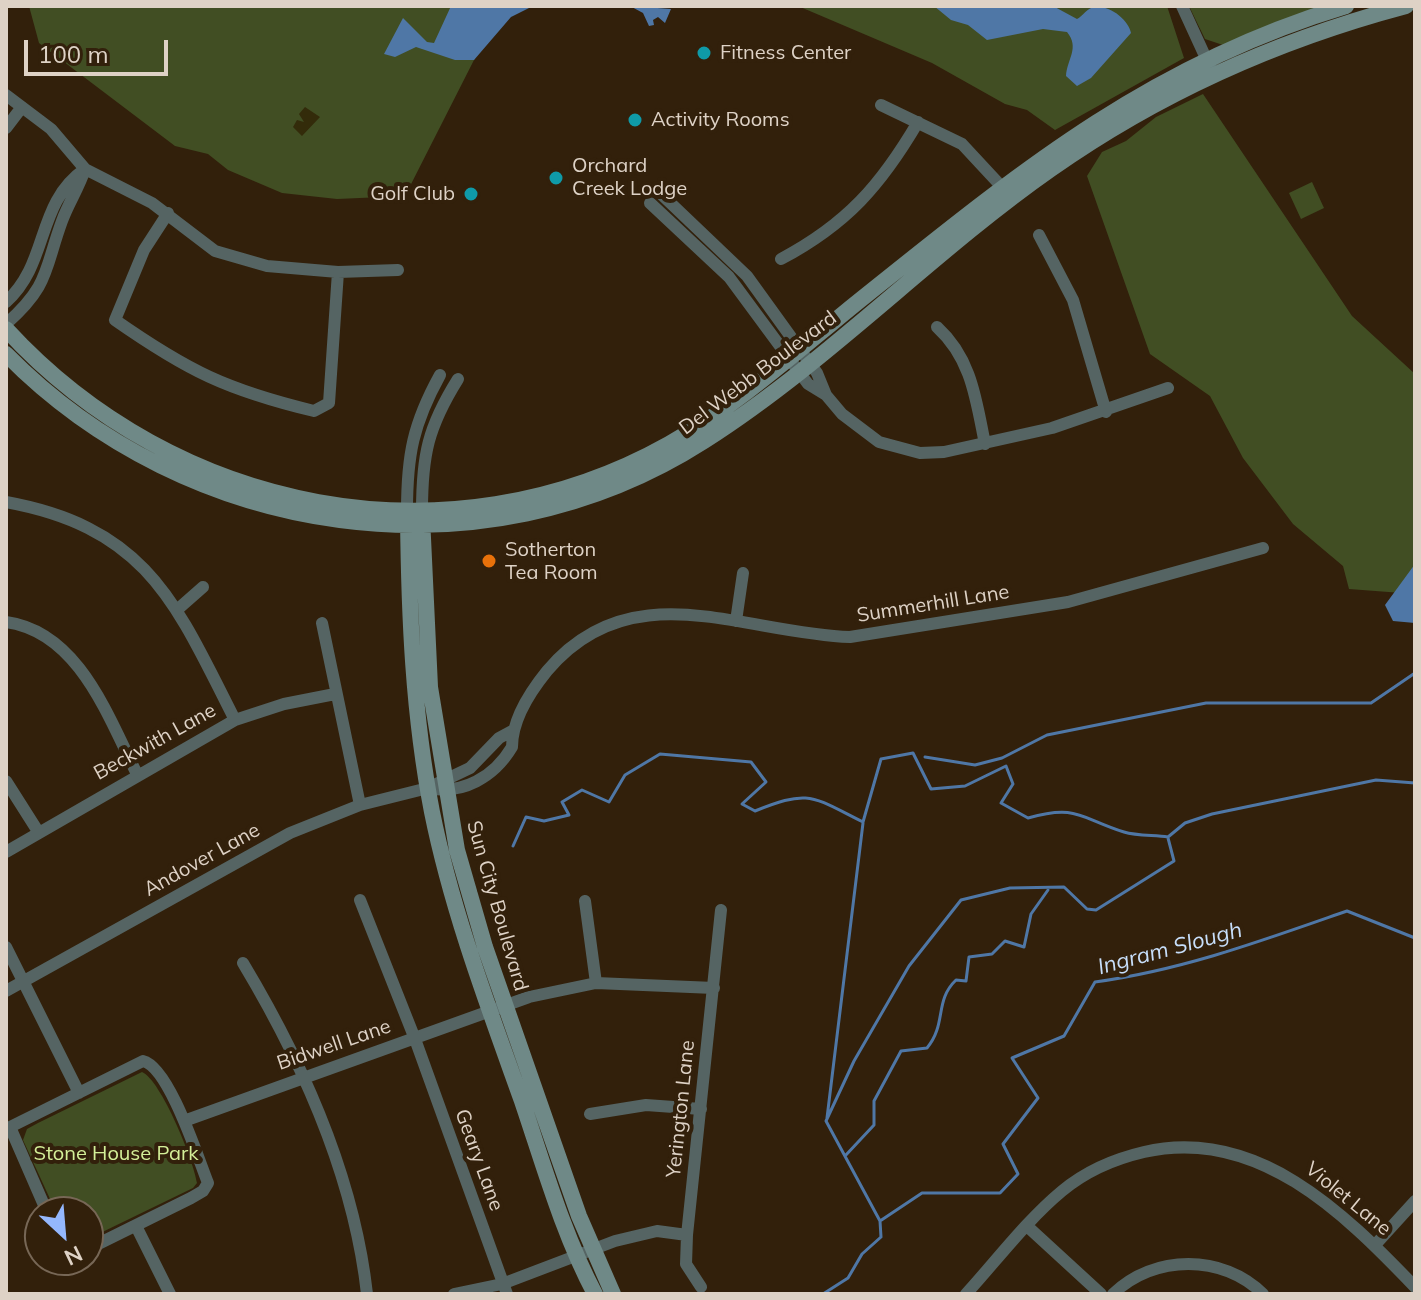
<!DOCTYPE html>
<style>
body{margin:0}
#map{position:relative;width:1421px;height:1300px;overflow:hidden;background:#32200b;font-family:Mulish,sans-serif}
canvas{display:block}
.frame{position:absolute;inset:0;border:8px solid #ded2c6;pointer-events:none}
.north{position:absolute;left:24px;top:1196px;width:80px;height:80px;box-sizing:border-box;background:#32200b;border:2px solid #776756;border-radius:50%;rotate:154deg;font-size:22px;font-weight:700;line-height:32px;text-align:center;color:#ded2c6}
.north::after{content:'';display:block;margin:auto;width:28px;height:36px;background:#94b7fd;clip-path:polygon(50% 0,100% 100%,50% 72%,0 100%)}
.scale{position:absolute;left:24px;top:40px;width:144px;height:36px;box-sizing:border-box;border:4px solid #ded2c6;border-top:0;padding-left:10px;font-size:24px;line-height:28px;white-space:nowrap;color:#ded2c6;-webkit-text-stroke:6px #32200b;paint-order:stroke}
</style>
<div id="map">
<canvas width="1421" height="1300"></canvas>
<div class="frame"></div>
<div class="north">N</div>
<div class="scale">100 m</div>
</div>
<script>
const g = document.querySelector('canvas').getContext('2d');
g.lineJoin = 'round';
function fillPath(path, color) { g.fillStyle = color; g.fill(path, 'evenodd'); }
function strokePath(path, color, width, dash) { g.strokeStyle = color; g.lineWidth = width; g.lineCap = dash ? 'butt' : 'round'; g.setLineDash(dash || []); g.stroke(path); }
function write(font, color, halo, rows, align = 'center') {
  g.font = font + ' Mulish,sans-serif'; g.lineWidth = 8; g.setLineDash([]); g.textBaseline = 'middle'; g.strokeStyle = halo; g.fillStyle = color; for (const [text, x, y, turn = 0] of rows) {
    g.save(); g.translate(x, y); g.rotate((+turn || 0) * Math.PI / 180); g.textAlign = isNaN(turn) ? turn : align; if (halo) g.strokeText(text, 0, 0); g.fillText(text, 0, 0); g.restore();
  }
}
fillPath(new Path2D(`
 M29 6H506L474 60 405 196 337 199 282 193 228 170 208 154 175 146 39 43Z
 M798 6H1167L1184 58 1055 130 1027 110 1005 104 932 63Z
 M1189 6H1334L1226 46 1205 39Z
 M1203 94 1352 316 1415 374V594L1349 589 1343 566 1293 524 1243 458 1210 396 1150 354 1087 176 1102 152 1126 141 1156 117Z
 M1312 182 1324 208 1301 219 1289 193Z
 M142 1072C161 1080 194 1161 197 1183L193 1188 88 1239V1212H56L23 1140 27 1129 38 1123Z`), '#414e23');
fillPath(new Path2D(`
 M305 107 320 117 302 136 293 127 297 120 304 122 299 114Z`), '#332b0a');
fillPath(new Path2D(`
 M451 6H533L511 17 474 60H455L416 47 395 57 384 54 403 18 427 42 434 43Z
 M630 6 671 9 665 23 658 17 653 20 654 25 649 26 643 13Z
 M934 6H1053L1077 19C1083 16 1087 8 1094 7 1109 4 1129 20 1131 33L1091 78 1077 86 1066 76C1067 59 1080 48 1067 32L1043 29 987 40 968 25 951 20Z
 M1415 564V623L1393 621 1385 605Z`), '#4f77a6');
strokePath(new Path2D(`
 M925 757 975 765 1002 758 1047 735 1206 703H1371L1415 673
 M513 846 526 817 544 821 569 815 562 802 582 790 609 802 625 775 660 754 751 762 766 782 742 804 755 811C810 789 811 796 863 822L881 759 913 753 931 789 965 786 1006 766 1013 784 1001 803 1028 818C1077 804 1080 818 1124 832 1137 836 1154 835 1168 837L1185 823 1212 814 1376 780 1415 783
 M827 1118 863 823
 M845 1156 874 1125V1101L901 1051 927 1048C947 1024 934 1001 956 980L966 981 969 957 992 954 1005 941 1024 947 1031 914 1048 890
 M880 1221 826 1121 854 1061 909 966 961 900 1010 888 1064 887 1087 909 1096 910 1174 861 1168 838
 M823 1294 848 1278 862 1254 881 1237 880 1221 922 1193H1000L1018 1174 1003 1144 1038 1098 1012 1058 1064 1036 1095 982C1183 970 1264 940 1347 911L1415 938`), '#4f77a6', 3);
strokePath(new Path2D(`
 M1182 6 1210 67
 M6 95 51 129 85 169 152 203 215 251 267 266 338 272 398 270
 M881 105 962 144 1001 186
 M6 128 22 107
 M660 193 747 276 817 373 826 395 842 414 879 442 920 453 944 452 1052 428 1168 388
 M650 203 729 277 808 384 826 395
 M168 213 144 250 115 320C188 371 227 390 314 411L329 403 338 272
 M1039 235 1073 300 1106 412
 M781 259C847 224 881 185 918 122
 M6 302C50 262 35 204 85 169
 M6 324C50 285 44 270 62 221 69 202 79 188 85 169
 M937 327C972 359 976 400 985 444
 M6 502C148 528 176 604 235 720
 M407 511C407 455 413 424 440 375
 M422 511C422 455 428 427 458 379
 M178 609 203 587
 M736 621 743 573
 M6 622C79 632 108 717 137 774
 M322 623 360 805
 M6 781 39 833
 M428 788C463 795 494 777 512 747 512 719 530 692 547 671 631 571 742 633 850 637L1068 602 1263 548
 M6 852 235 720 284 704 335 694
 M360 900 415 1039 507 1294
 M585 901 596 983
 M6 947 79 1093
 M243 963C303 1063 354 1177 367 1294
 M6 991 290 833 360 805 428 788 470 768 499 738 512 731
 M590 1114 646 1105 701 1109
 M184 1121 529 997 596 983 714 988
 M10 1127 47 1212
 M6 1129 143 1061C169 1067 198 1158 208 1183L203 1191 191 1198 88 1249
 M136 1226 170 1294
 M1028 1227 1101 1294
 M1375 1245 1415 1201
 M701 1287 686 1264 687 1235 721 910
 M454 1294 502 1284 615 1241 657 1231 687 1235
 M966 1294C997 1260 1027 1220 1062 1191 1086 1171 1114 1159 1144 1152 1257 1126 1344 1213 1415 1287
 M1113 1294C1154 1254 1223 1254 1263 1294`), '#556463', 12);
strokePath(new Path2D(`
 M6 329C175 513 448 568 669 444 736 406 795 353 854 305 1014 177 1146 66 1346 6
 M6 354C188 539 482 583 704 441 828 362 931 253 1051 169 1159 93 1278 40 1406 6
 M408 516C409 616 413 714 432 812 452 911 488 1006 522 1101 544 1166 563 1234 595 1294
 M422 517 430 687 457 850 485 947 579 1216 613 1294`), '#6f8987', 16);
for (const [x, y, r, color] of [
 [704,53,8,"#0f9aa8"],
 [635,120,8,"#0f9aa8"],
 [556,178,8,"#0f9aa8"],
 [471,194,8,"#0f9aa8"],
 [489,561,8,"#e8710a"]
]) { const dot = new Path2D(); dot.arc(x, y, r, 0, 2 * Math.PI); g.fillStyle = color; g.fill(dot); strokePath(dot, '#32200b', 3); }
write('20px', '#ded2c6', '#32200b', [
 ["Fitness Center",720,53],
 ["Activity Rooms",651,120],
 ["Orchard",572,166],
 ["Creek Lodge",572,189],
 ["Golf Club",455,194,"right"],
 ["Sotherton",505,550],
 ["Tea Room",505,573]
], 'left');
write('20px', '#ded2c6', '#32200b', [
 ["Del Webb Boulevard",758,373,-37],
 ["Summerhill Lane",933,604,-9],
 ["Beckwith Lane",155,742,-29],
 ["Andover Lane",202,860,-29],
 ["Sun City Boulevard",497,906,74],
 ["Bidwell Lane",334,1045,-19],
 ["Yerington Lane",681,1109,-84],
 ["Geary Lane",479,1160,70],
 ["Violet Lane",1348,1199,39]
]);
write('20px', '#d4ef98', '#32200b', [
 ["Stone House Park",116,1154]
]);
write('italic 22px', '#c7defa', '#32200b', [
 ["Ingram Slough",1170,949,-15]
]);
</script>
